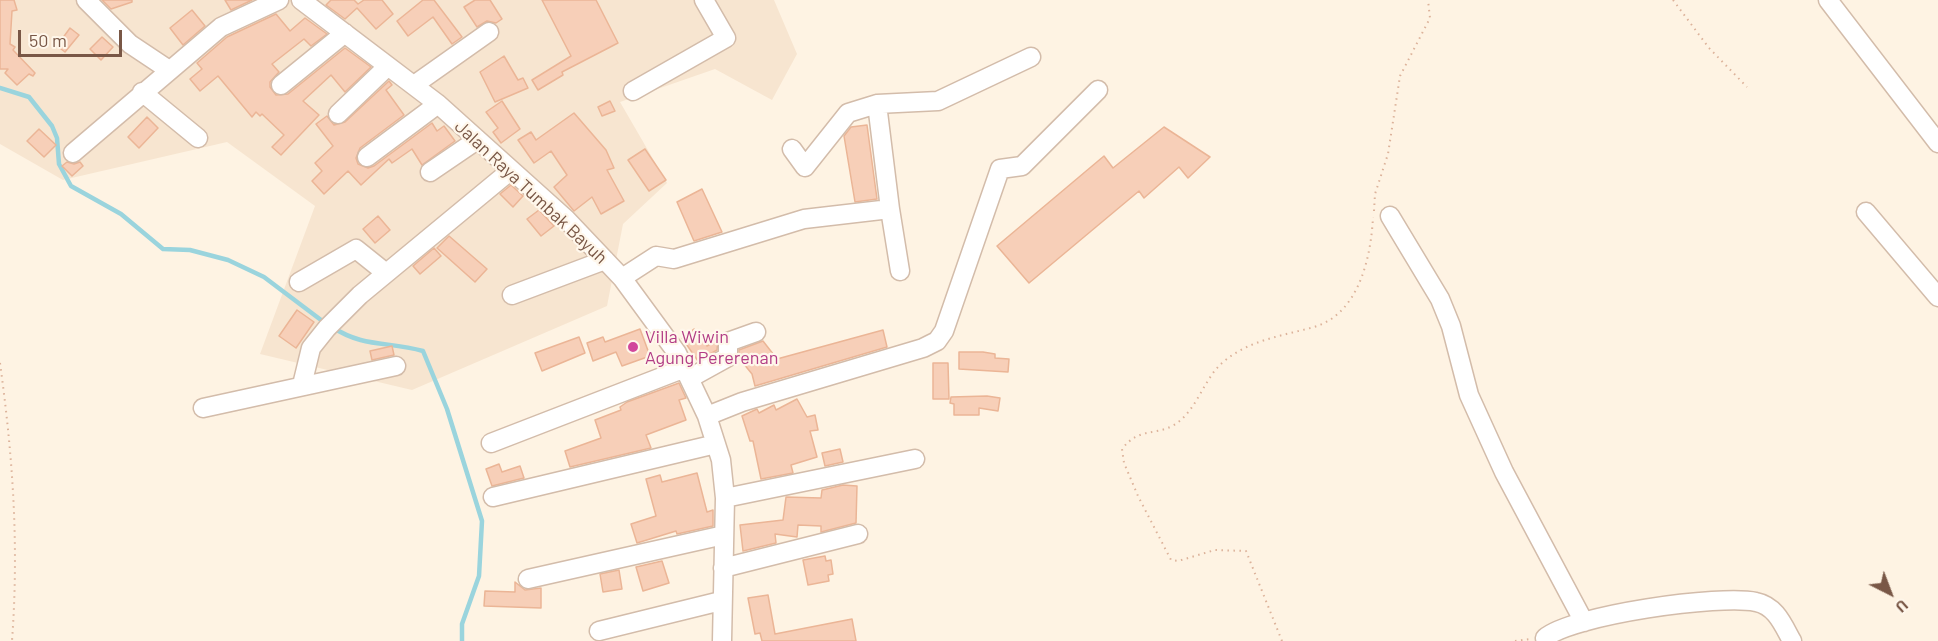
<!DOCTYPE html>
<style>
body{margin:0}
#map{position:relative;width:1938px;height:641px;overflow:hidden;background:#fef3e3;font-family:Barlow,sans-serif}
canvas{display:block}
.north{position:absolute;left:1860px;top:563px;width:60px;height:60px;-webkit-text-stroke:4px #fff7eb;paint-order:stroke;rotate:138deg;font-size:16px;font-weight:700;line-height:24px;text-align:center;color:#795746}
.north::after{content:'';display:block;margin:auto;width:21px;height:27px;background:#795746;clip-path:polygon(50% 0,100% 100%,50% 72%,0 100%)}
.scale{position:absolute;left:18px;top:30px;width:104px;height:27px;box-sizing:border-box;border:3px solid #795746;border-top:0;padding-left:8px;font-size:18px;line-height:21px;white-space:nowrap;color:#795746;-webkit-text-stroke:4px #fff7eb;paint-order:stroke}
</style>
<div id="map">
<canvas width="1938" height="641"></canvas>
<div class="north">U</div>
<div class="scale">50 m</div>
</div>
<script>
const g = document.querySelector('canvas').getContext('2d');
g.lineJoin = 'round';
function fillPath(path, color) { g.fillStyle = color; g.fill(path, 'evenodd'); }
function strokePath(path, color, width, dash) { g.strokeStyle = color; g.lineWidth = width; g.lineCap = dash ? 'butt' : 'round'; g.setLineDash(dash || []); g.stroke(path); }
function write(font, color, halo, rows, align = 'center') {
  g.font = font + ' Barlow,sans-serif'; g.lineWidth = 4.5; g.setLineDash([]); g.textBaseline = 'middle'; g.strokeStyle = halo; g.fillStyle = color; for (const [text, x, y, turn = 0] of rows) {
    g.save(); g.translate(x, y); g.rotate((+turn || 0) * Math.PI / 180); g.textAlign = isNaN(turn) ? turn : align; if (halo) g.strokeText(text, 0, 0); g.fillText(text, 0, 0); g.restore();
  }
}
fillPath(new Path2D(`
 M0 0H774L797 54 772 100 715 69 620 102 667 183 623 224 607 306 412 390 260 354 315 206 227 142 63 180 0 144Z`), '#f7e5d0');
strokePath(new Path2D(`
 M0 88 29 97 52 126 57 138 59 164 71 186 121 214 163 249 190 250 228 260 264 277 325 323
 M332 327C364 348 388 341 423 351L447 409 482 521 479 576 462 624V641`), '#9ad4dd', 4.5);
const building = new Path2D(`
 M0 0H14L17 10 12 11 10 44 15 47 13 50 35 73 33 76 29 74 17 85 5 73 8 69H0Z
 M102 0H132V2L111 9Z
 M225 0H252L231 10Z
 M331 0H354L358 4 364 0H382L393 14 376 29 357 8 345 19 326 5Z
 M423 0H434L462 37 452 44 433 17 408 36 397 21Z
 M475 0H490L502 19 496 23 487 21 477 27 464 7Z
 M542 0H596L618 43 562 72 563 75 538 90 532 80 571 56Z
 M192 10 205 26 183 45 170 28Z
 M276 14 290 31 305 18 327 34 311 46 304 39 272 64 279 72 270 82V87L276 95 288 94 345 48 371 67 345 92 331 75 303 101 319 115 281 155 272 147 284 135 262 114 260 116 256 112 252 117 218 76 200 91 190 79 202 69 197 63 227 37Z
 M70 28 79 35 65 52 57 46Z
 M102 37 113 47 101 60 90 49Z
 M504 56 518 80 523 78 528 88 495 102 480 72Z
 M389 81 392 85 386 90 404 115 360 148 356 158 358 164 368 168 374 166 432 123 437 131 444 126 455 141 422 165 412 149 392 163 389 159 361 185 348 171 324 194 312 181 322 171 315 163 333 146 316 124 327 116 334 125 345 122Z
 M502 101 520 129 501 143 493 132 498 128 486 112Z
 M610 101 615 111 602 116 598 107Z
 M574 113 606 150 614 168 607 170 624 201 601 214 592 197 574 211 554 187 567 175 551 151 534 163 518 140 531 132 536 140Z
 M147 117 158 128 139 148 128 137Z
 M867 125 877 199 855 202 844 136 851 127Z
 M1164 127 1210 157 1188 178 1179 167 1144 198 1139 191 1029 283 997 246 1104 156 1113 168Z
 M39 129 56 145 44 157 27 141Z
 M645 149 666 180 649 191 628 160Z
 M67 162 74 164 80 162 83 166 72 176 62 166Z
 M511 185 523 196 513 207 500 194Z
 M702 189 722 232 694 241 677 202Z
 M539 210 554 226 541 236 527 219Z
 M378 216 390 230 375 243 363 229Z
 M449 236 487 269 475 282 437 248Z
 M434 248 441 256 420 274 413 266Z
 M297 310 314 322 296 348 279 336Z
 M640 329 650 356 622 366 616 352 593 361 587 343 603 337 605 342Z
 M694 329 707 346 718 339 717 350 698 361 682 338Z
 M883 330 887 347 755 386 752 374 739 358V350L763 341 777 359Z
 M579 337 585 353 542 371 535 353Z
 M392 346 394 355 372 360 370 351Z
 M959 352H983L995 354V358L1009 359 1008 372 959 369Z
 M933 363H948L949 399H933Z
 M679 383 686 398 679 400 686 420 646 435 651 448 570 467 565 451 601 438 595 420 621 410 620 407 627 402Z
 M987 396 1000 398 998 411 979 408V415H954V404L950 403 951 397Z
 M797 399 807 417 815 415 818 430 810 431 817 457 791 465 793 473 761 479 753 441H750L742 416 757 409 759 413 774 405 776 410Z
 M840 449 843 462 825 466 822 453Z
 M499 464 502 472 520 466 524 478 492 486 486 469Z
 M697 473 707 512 713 510V526L677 534 676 531 637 543 631 524 656 516 646 479 660 475 662 482Z
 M843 485 857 486 856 523 821 532V526L798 525 797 537 775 534 776 543 743 551 740 525 783 520 786 497 821 498 822 490Z
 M825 556 826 561 831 560 833 574 828 575 829 581 808 585 803 560Z
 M662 561 669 583 643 591 636 567Z
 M619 570 622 589 603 592 600 574Z
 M515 582 525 590 541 588V608L484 606 485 591 515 592Z
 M768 595 775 634 852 619 856 641H762L760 633 755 634 748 598Z`);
fillPath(building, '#f7cfb8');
strokePath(building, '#ebb596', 1.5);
const minor = new Path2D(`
 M86 0 130 44 169 70
 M301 0 438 104 566 219 622 278 677 353 707 416 721 460 725 498 722 641
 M1828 0 1938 143
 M281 85 345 33
 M414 85 489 32
 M633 91 726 38 704 0
 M142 92 198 138
 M338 114 388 66
 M792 149 805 167 848 113 877 104
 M73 153 221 27 279 0
 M367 157 438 104
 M430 172 477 140
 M890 209 900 271
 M1866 212 1938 297
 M1390 216 1440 299 1451 326 1469 395 1504 472 1584 622
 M622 278 656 256 674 259 804 219 890 209 877 104 938 101 1031 57
 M299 282 356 249 386 273
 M512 295 605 260
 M690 378 728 357V342L756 332
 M302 385 311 348 327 328 360 295 510 171
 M203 408 396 366
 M707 416 742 402 923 348 937 341 944 331 1000 169 1022 166 1098 90
 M491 443 685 368
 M493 497 716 444
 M725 498 915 459
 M723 568 858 534
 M528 579 724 535
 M599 631 721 601
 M1545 638C1572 615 1721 594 1756 602 1776 606 1783 625 1792 641`);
strokePath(minor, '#d3bcaa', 21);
strokePath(new Path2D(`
 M1673 0 1709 48 1747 87
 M1374 211 1375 194 1388 154 1400 76 1430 18 1428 0
 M0 363C13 458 19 545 12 641
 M1282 641 1246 551 1215 550 1178 561 1171 560 1138 496 1124 463 1122 449C1139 427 1155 436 1174 425 1197 411 1203 380 1222 363 1248 340 1282 336 1314 327 1359 314 1371 257 1373 217
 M1515 641 1530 639`), '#dcb29a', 2, [1.5, 4.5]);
strokePath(minor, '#fff', 18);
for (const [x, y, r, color] of [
 [633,347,6,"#d1479c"]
]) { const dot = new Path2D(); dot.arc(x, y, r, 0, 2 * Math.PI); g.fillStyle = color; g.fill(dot); strokePath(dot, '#fff7eb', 2); }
write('18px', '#795746', '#fff7eb', [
 ["Jalan Raya Tumbak Bayuh",531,192,43]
]);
write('18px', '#b23c85', '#fff7eb', [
 ["Villa Wiwin",645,337],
 ["Agung Pererenan",645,358]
], 'left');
</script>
